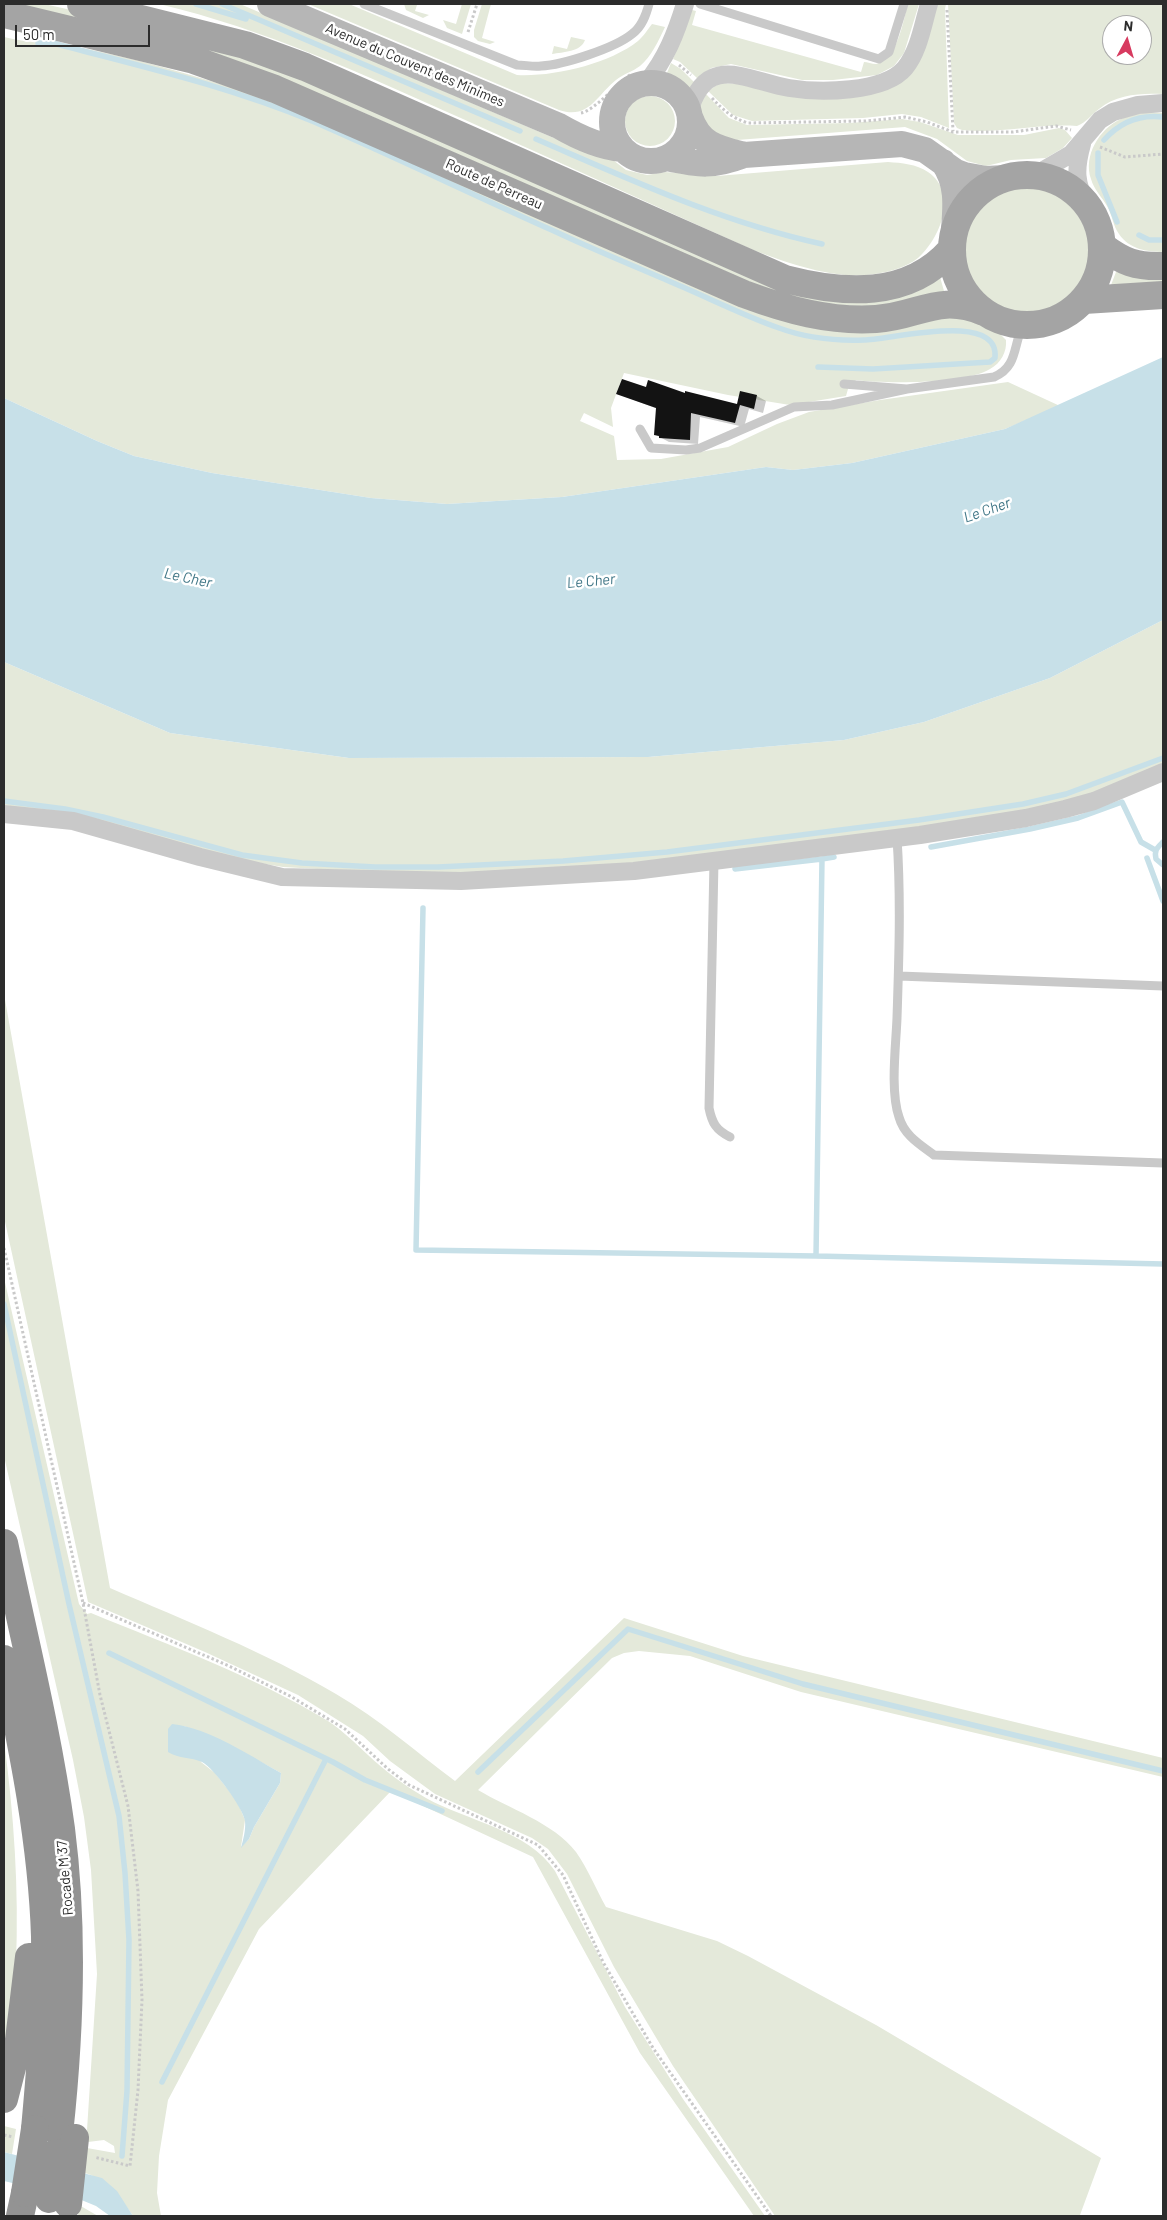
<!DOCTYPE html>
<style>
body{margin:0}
#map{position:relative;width:1167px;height:2220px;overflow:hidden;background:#fff;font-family:Barlow,sans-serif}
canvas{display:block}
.frame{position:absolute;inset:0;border:5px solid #2c2c2c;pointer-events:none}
.north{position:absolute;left:1102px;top:15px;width:50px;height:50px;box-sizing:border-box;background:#fff;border:1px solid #ababab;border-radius:50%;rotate:6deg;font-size:14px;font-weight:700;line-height:20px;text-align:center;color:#2c2c2c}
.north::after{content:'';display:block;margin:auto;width:18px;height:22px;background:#d73a5f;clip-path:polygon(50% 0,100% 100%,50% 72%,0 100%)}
.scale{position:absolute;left:15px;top:25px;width:135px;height:22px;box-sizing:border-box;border:2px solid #2c2c2c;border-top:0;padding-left:6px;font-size:15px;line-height:18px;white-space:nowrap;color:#2c2c2c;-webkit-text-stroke:4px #fff;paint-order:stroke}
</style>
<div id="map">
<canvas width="1167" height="2220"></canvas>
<div class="frame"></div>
<div class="north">N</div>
<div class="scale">50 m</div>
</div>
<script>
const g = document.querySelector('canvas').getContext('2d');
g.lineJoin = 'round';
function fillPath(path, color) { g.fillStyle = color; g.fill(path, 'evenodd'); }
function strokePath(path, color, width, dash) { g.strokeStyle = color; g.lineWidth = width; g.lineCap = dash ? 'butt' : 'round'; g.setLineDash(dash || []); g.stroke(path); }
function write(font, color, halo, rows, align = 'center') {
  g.font = font + ' Barlow,sans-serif'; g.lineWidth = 5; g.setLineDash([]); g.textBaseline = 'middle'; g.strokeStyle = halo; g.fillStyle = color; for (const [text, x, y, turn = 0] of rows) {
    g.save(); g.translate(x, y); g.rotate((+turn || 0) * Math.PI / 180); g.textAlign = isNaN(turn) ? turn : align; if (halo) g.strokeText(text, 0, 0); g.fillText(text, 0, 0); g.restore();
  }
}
fillPath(new Path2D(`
 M4 4H44L126 22 282 69 770 282 940 277 944 291 908 301 857 309 778 295 355 109 279 78Z
 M159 4H240L575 147 613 160 626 170 647 175 665 172 717 176 888 162C902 163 916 164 928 172 959 193 940 239 918 258 907 267 889 272 875 274 834 280 791 264 753 250 656 206 560 163 463 119 364 75 265 29 159 4Z
 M308 4H349L517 75C553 77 609 64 638 41 643 37 648 29 652 24L665 27C659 40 651 57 640 66 632 72 623 74 616 80 597 95 589 120 559 110Z
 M404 4 417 5 415 11 429 15 423 18 406 10Z
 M462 4H471L462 34 447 28 443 20 456 24Z
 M482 4H491L482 38 495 42 490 44 478 41 474 37V30Z
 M908 4H919L904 53 894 66 877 75 833 80H802L731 64 711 68 698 79 680 62 673 59 692 10 696 11 692 25 861 72 864 62C867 62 872 64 876 64 897 61 903 21 908 4Z
 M937 4H946L945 9 949 128 921 117 902 114 863 118 752 121 733 115 708 91 720 83 883 90Z
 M948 4H1163V94C1141 93 1117 94 1099 109 1092 114 1086 123 1077 126 1039 123 1001 134 962 130L957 128 954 123ZM1112 25H1142V55H1112Z
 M4 37C31 44 59 43 87 49 152 62 216 82 278 103L717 295 975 319 998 332 1006 340C1007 352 1001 363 990 369 966 384 885 384 856 380L848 389 846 396 790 405 728 395 624 373 611 408 613 427 584 413 580 421 614 436 617 460 661 459 728 447 777 424 809 412 880 400 1008 382 1060 406 1005 429 852 463 793 470 766 467 562 497 447 504 371 498 212 473 134 456 97 441 4 398Z
 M571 37 585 40C581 52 563 52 552 54L554 46 567 49Z
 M671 63 681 69 694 82 688 93 667 73Z
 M706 94 729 118 747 125 850 123 902 119 920 122 958 135H1024L1059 128 1065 130 1072 138 1063 148 1046 158 1011 160 986 166 967 161 937 139 905 127 737 140 711 135 697 106Z
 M625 121a25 25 0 1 1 50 0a25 25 0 1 1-50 0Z
 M1147 112 1163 113V252C1147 252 1129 249 1119 234 1113 226 1112 214 1107 206 1102 197 1094 190 1091 179 1083 156 1099 129 1121 119 1129 115 1138 114 1147 112Z
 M963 251a63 63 0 1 1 126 0a63 63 0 1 1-126 0Z
 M1116 272 1163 276V285H1111Z
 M1163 620V765L1097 793 983 820 642 865 508 871 405 874 283 867 241 860 69 815 4 805V662L170 733 349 758 648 757 844 740 924 722 1050 678Z
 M4 994 110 1588C186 1621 265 1652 336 1694 379 1719 416 1752 455 1781L624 1618 743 1656 1163 1758V1777L801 1692 690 1656 639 1651 624 1653 612 1658 478 1790C508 1808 554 1823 576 1852 588 1869 596 1889 606 1907L717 1941 748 1956 876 2025 1101 2158 1080 2215 1083 2216H775L673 2066 614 1967 567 1874 548 1849 532 1838 435 1794 390 1761 363 1736 298 1695 205 1652 88 1602 4 1217Z
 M4 1278 79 1604 87 1614 91 1613C171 1646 254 1676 328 1721 343 1731 355 1743 368 1755 385 1771 405 1786 426 1798 467 1821 528 1830 555 1871L625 2007 683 2099 765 2216H754L640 2053 533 1857 391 1791 259 1929 168 2100 159 2156 157 2193 161 2216H133C124 2201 102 2176 84 2173L87 2148 115 2153 114 2146 104 2140 88 2142 87 2130 97 1974 91 1870 84 1817 73 1760 4 1456ZM184 1726 228 1744 281 1773 280 1783 254 1827 249 1839 241 1847 245 1820 237 1801 215 1773 201 1762Z
 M4 1741C14 1815 19 1889 16 1964 15 1997 8 2030 4 2062Z
 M4 2126 16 2129 12 2154 4 2152Z
 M79 2205 98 2216H78Z`), '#e4e9da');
fillPath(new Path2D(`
 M1163 357V620L1050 678 924 722 844 740 648 757 349 758 170 733 4 662V398L97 441 134 456 212 473 371 498 447 504 562 497 766 467 793 470 852 463 1005 429Z
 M172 1724C209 1728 249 1755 281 1773L280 1783 254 1827 249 1839 241 1848C243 1840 246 1830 245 1821 243 1808 214 1768 202 1762 191 1757 179 1759 168 1752V1729Z
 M4 2152 102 2178 117 2191 133 2216H110L96 2206 79 2199 4 2181Z`), '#c7e0e8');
fillPath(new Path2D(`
 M647 389 738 406 741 393 757 396 766 401 763 413 749 409 744 427 700 417 698 444 669 442 656 435 658 409 618 394Z`), '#0003');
strokePath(new Path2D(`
 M196 4 246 19
 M222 4 520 131
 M38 43H53C140 66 228 86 312 121 393 156 473 195 554 231 592 249 632 265 671 282 707 297 742 315 779 328 806 338 836 341 864 340 890 340 1000 310 995 358L990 362 873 369 818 367
 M536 139C629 179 721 222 822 244
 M1104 140C1120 122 1139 114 1163 117
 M1098 153V175L1117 222
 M1139 235 1149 240H1163
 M4 801 65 809 103 817 242 855 302 863 375 867H438L563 861 667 852 919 820 1023 804 1066 794 1163 758
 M1163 842C1157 848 1154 850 1156 859L1163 865
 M931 847 1030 829 1078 818 1122 802 1141 842 1155 850
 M1147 858 1163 901
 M822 859 834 857
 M735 869 822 859 816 1256
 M423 908 416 1250 816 1256 1163 1264
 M4 1304 69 1604 119 1816 125 1873 129 1940 127 2091 122 2156
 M109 1653 333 1762 365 1780 442 1811
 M478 1772 628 1629 803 1684 1163 1771
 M162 2082 326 1759`), '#c7e0e8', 5.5);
fillPath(new Path2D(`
 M622 379 646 387 648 380 685 393V391L737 404 740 391 757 395 754 409 740 405 735 423 691 413 690 440 659 438V436L654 435 656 408 616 394Z`), '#131313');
strokePath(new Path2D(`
 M947 10 953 131
 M468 32 477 4
 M679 65 691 75
 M712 98C723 110 732 118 748 123L865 121 905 117 927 122 953 132H1013L1056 126 1071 130
 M581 113C595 110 617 84 631 74
 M1100 147 1125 157 1163 154
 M4 1248 83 1603 100 1695 128 1806 138 1891 142 2000 138 2090 130 2166 94 2157
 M83 1603 229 1666 290 1696 345 1729 388 1769 409 1785 538 1845 563 1875 603 1962 653 2048 771 2216
 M4 2135 13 2137`), '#c9c9c9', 3, [2.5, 2.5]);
strokePath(new Path2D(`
 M364 4 517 65C525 65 533 67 541 66 563 65 615 48 632 34 642 27 646 15 649 4
 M700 4 879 59 889 52 904 4
 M844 384 907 389 994 377C1018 367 1013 345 1023 325
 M640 429 651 448 686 450 700 448 794 407 832 405 907 389
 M897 838C901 898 899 958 897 1018 896 1045 890 1091 899 1117 904 1135 919 1144 934 1155L1163 1163
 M714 861 709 1108C712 1123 716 1130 730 1137
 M899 976 1163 986`), '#c9c9c9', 9);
strokePath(new Path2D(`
 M646 83C666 59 676 33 685 4
 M689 113C705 51 748 81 789 88 819 93 884 93 905 68 919 51 923 24 929 4
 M1082 144C1075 169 1075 183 1088 207
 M1035 175 1071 154 1100 120 1113 112 1138 105 1163 103
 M4 814 73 821 200 857 282 877 461 881 634 871 920 835 1026 818 1065 809 1094 801 1163 772`), '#c9c9c9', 18);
strokePath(new Path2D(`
 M270 4 559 126C578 137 599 147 622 149
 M612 122a39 39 0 1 1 78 0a39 39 0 1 1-78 0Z
 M690 117C700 145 717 148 744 155
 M667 158C700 165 712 167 744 155L902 144 925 150 956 172 964 175 986 179 1005 178
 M943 162C958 183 956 205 954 229`), '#b6b6b6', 26);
strokePath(new Path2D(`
 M81 4 245 45 305 67 785 279C843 294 908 299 951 250
 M4 14 194 60 275 89 744 294C787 310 830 322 876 319 920 316 938 293 984 312
 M952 250a75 75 0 1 1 150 0a75 75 0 1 1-150 0Z
 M1102 246C1123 262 1136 267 1163 266
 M1084 300 1163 295`), '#a4a4a4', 28);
strokePath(new Path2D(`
 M4 1543C24 1638 48 1733 61 1829 74 1930 70 2033 59 2134
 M4 1659C23 1750 42 1843 45 1936 46 2001 41 2064 35 2129
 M4 2099 19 2040 29 1957
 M20 2216 25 2193`), '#939393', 28);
strokePath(new Path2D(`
 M25 2193 35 2129
 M49 2199 56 2153
 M68 2204 75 2138`), '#939393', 28);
write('14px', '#2c2c2c', '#fff', [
 ["Avenue du Couvent des Minimes",415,65,23],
 ["Route de Perreau",494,184,24],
 ["Rocade M 37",65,1878,-95]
]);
write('italic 15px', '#417787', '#fff', [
 ["Le Cher",987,510,-19],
 ["Le Cher",188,578,12],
 ["Le Cher",591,581,-5]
]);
</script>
